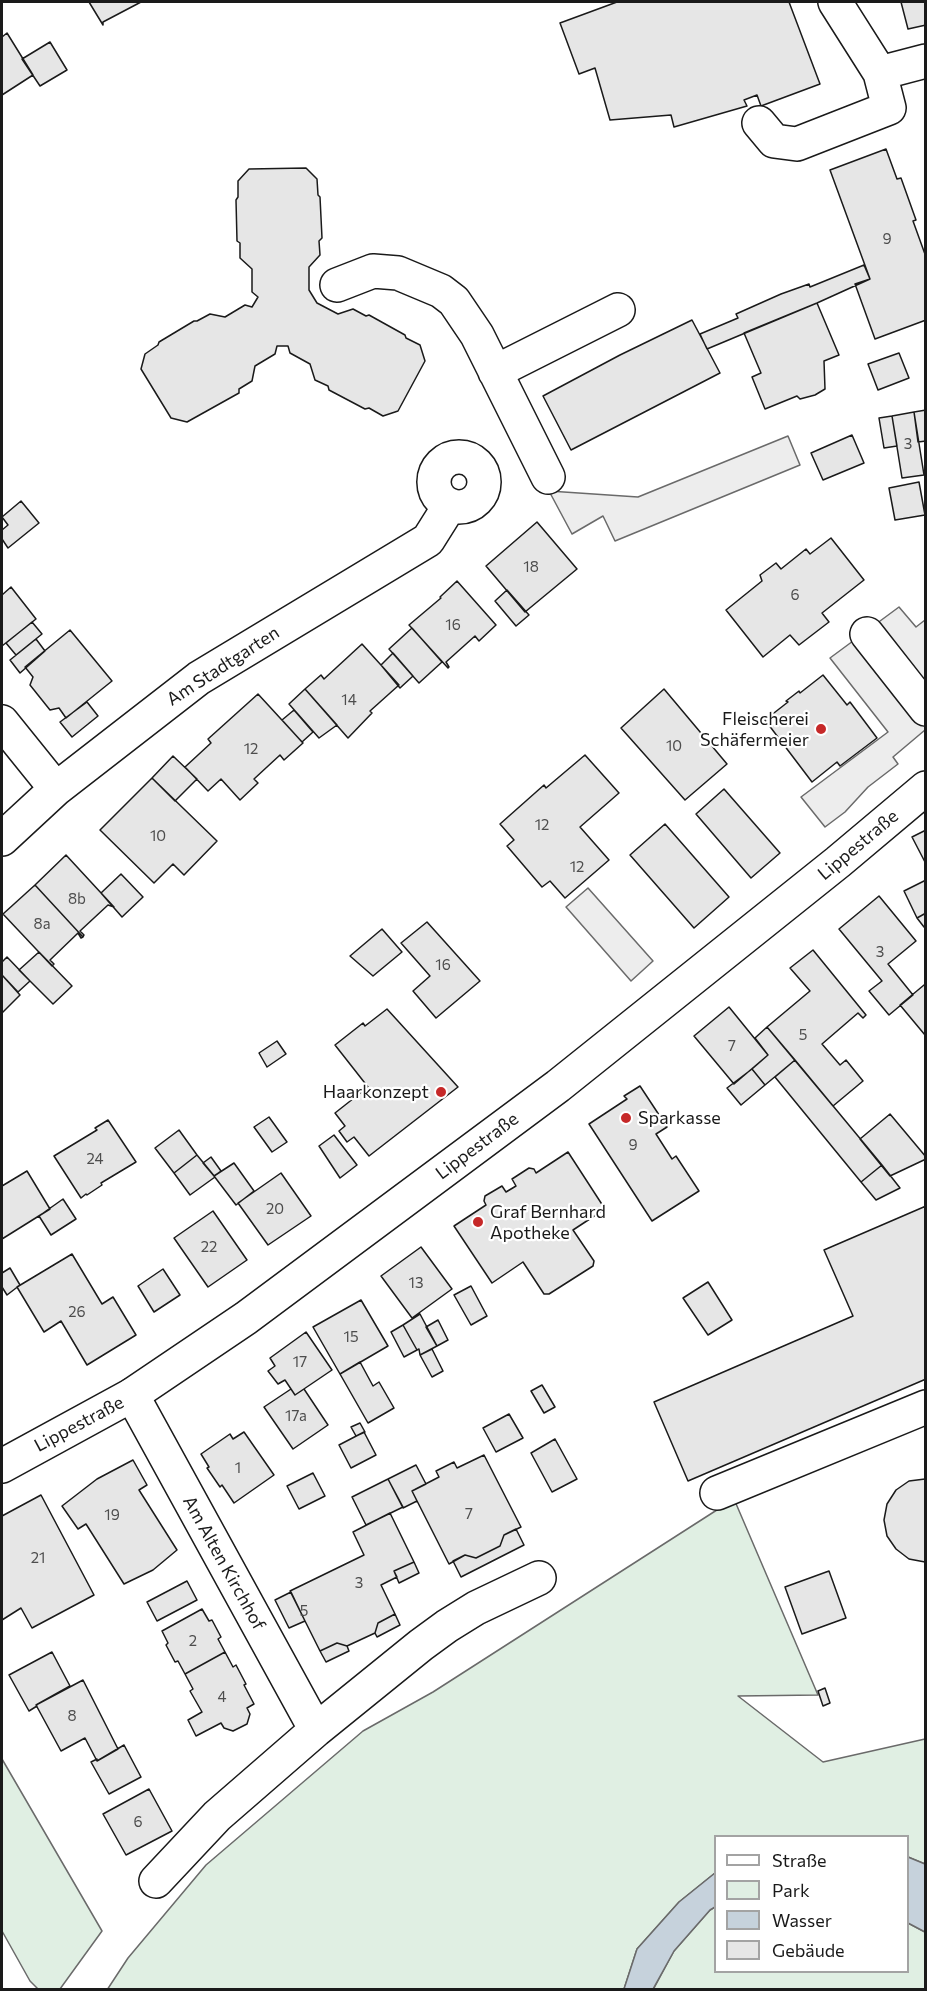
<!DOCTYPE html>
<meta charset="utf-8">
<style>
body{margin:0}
#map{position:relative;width:927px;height:1991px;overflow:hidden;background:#fff;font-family:Commissioner,sans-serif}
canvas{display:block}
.frame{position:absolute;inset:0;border:3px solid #1a1a1a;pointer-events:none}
.legend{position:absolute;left:714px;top:1835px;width:195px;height:138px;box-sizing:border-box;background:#fff;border:2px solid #a3a3a3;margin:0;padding:8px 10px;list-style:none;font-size:18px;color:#1a1a1a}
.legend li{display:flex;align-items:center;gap:12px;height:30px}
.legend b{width:30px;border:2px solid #a3a3a3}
</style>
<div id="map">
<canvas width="927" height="1991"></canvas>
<div class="frame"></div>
<ul class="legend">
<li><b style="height:8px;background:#fff"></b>Straße</li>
<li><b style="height:16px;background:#e0efe3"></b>Park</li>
<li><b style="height:16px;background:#c6d2dc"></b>Wasser</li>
<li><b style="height:16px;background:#e6e6e6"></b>Gebäude</li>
</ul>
</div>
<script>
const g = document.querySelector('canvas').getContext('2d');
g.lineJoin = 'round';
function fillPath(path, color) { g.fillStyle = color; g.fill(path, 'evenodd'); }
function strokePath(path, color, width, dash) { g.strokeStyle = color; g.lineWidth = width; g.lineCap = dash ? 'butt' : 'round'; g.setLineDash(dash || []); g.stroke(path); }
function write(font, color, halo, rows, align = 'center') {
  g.font = font + ' Commissioner,sans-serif'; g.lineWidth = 4.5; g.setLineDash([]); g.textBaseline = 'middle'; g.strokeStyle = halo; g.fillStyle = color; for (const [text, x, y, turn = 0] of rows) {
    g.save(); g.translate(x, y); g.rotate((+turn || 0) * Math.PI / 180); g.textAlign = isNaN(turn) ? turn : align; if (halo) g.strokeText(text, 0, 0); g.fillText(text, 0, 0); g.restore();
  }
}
const green = new Path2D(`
 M734 1499 818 1695 738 1696 823 1762 925 1739V1864L908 1857V1836H716L715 1873 679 1902 637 1949 624 1989 107 1990 128 1958 206 1865 363 1731 433 1692Z
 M2 1759 102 1931 60 1989H38L30 1981 2 1931Z
 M715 1907 716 1972H908V1923L925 1932V1989L653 1990 674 1951 710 1910Z`);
fillPath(green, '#e0efe3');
strokePath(green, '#6a6a6a', 1.5);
const parking = new Path2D(`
 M788 436 800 465 615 541 603 516 572 534 549 491 638 497Z
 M899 607 916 627 925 620V730L893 757 898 764 868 787 845 812 825 827 801 797 888 732 830 658Z
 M588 888 653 961 631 981 566 907Z`);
fillPath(parking, '#ededed');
strokePath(parking, '#6a6a6a', 1.5);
const water = new Path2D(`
 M908 1857 925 1864V1932L908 1923Z
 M715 1873V1907L710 1910 674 1951 653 1989H624L637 1949 679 1902Z`);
fillPath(water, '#c6d2dc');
strokePath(water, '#6a6a6a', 1.5);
const building = new Path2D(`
 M89 2H141L103 22V25Z
 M617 2H789L820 84 761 106 757 95 744 100 747 106 674 127 671 115 610 120 595 68 579 74 560 23Z
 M901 2H926V25L908 29Z
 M7 33 33 75 2 95V37Z
 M50 42 67 70 40 86 22 59Z
 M886 149 897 179 901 178 916 220 913 221 926 257V320L875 339 855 284 870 279 830 170Z
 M306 168 317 179 318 195 320 197 322 238 319 241 320 255 309 267V290L317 303 338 314 353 309 366 316 369 315 405 335 406 338 420 345 425 361 398 411 383 416 369 408 365 409 329 390 328 386 315 380 310 364 290 353 288 346H277L275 354 255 366 252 381 239 389V393L187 422 171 418 141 369 145 354 158 345 159 342 194 321H197L210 314 225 317 245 305 252 307 258 297 252 292V269L240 258V243L237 241 236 200 238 197V181L249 169Z
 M864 265 870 279 817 303 707 349 700 334 738 318 736 314 781 294 809 284 810 287Z
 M817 303 839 355 824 361 825 389 815 395 800 399 797 396 765 409 752 377 761 373 744 333Z
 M692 320 720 373 571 450 543 396 620 355Z
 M899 353 909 378 878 390 868 364Z
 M926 410V441L918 442 914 412Z
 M914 412 924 475 902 478 892 416Z
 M892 416 897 446 884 448 879 418Z
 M852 435 864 463 823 480 811 453Z
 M919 482 925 515 895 520 889 488Z
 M21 501 39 523 8 548 2 539V530L8 525 2 517Z
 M537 522 577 569 525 612 486 566Z
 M831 538 864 580 822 613 829 622 799 645 790 635 763 657 726 610 762 581 760 575 776 563 781 569 806 549 810 554Z
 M457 581 496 625 479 641 475 636 446 662 449 667 448 668 409 625 441 598 440 597Z
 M11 587 36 619 2 646V595Z
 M507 590 529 615 516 626 495 601Z
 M32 622 42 634 16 655 6 643Z
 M412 628 442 662 419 683 389 649Z
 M70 630 112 681 66 718 59 708 50 710 30 685 33 677 25 667Z
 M36 639 45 651 20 673 10 660Z
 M362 644 399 685 370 711 372 713 348 738 305 689 321 675 324 679Z
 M393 653 413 676 400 688 381 665Z
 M823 675 847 705 850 702 877 738 840 766 837 762 812 782 765 720 788 702 786 701 799 691 800 693Z
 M305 689 337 725 319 738 289 704Z
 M664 689 727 764 685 800 621 728Z
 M258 694 303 743 284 760 280 755 254 779 258 783 240 800 221 779 208 791 185 767 211 743 208 739Z
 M87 702 98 716 72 737 60 722Z
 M294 710 313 732 302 742 282 720Z
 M585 755 619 793 580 827 609 860 565 898 550 881 542 887 507 846 514 840 500 824 544 785 546 788Z
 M173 756 197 779 175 801 152 778Z
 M152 778 217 841 184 875 173 864 154 883 100 830Z
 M724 789 780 853 751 878 696 814Z
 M665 824 729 897 694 928 630 855Z
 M926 830V864L912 837Z
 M66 855 114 907 108 905 80 931 84 935 83 937 35 885Z
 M121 874 143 897 122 917 101 893Z
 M926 880V913L917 918 904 891Z
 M35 885 83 937 81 938 78 933 50 960 54 964 52 966 3 914Z
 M879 896 916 941 888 964 913 995 889 1015 869 991 882 981 839 929Z
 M926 913V926L924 927 917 918Z
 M427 922 480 981 436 1018 413 991 430 976 401 943Z
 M382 929 402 952 373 976 350 956Z
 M813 950 866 1015 863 1018 858 1013 822 1044 840 1065 846 1060 863 1081 833 1106 767 1027 810 991 790 968Z
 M39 952 72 986 53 1004 19 970Z
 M7 957 30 981 18 992 2 975V962Z
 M2 975 20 995 2 1013Z
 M924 985 926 987 925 1035 900 1005Z
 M729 1007 768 1055 734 1084 694 1036Z
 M387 1009 458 1087 369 1156 354 1137 347 1142 339 1131 345 1126 335 1113 368 1087 335 1045 363 1023 365 1026Z
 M767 1027 795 1060 765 1085 752 1069 768 1055 755 1038Z
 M277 1041 286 1054 267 1067 259 1053Z
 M795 1060 882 1165 861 1182 775 1077Z
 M752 1069 765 1085 741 1105 727 1088Z
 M640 1086 667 1127 656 1134 672 1159 676 1156 699 1191 652 1221 589 1124 627 1099 624 1096Z
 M890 1114 926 1157V1159L890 1176 860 1139Z
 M269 1117 287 1142 272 1152 254 1127Z
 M108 1120 136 1162 101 1183 102 1185 87 1195 86 1194 81 1198 54 1156 97 1130 95 1128Z
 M179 1130 197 1155 174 1173 155 1148Z
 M334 1135 357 1165 340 1178 319 1146Z
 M568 1152 605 1209 573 1230 594 1261 593 1266 549 1294H544L523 1262 492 1283 454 1226 486 1205 484 1201 485 1196 502 1186 506 1192 516 1186 512 1179 529 1168 534 1169 536 1173Z
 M197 1155 215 1177 190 1195 174 1173Z
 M211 1157 221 1171 214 1176 203 1163Z
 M234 1163 254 1191 236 1205 214 1176Z
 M882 1165 900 1188 876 1200 861 1182Z
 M27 1171 50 1209 2 1239V1186Z
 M281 1173 311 1216 268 1245 238 1203Z
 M63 1199 76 1219 51 1235 39 1216Z
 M926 1206V1379L688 1481 654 1402 853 1316 824 1250Z
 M213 1211 247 1260 208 1287 174 1238Z
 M421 1247 452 1289 412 1318 381 1276Z
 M72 1254 102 1304 113 1297 136 1335 87 1365 61 1321 44 1332 17 1287Z
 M10 1268 20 1285 7 1295 2 1287V1273Z
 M163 1269 180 1295 154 1312 138 1286Z
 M708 1282 732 1320 708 1335 683 1298Z
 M471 1286 487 1316 471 1325 454 1295Z
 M361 1300 388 1346 340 1374 313 1327Z
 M420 1314 437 1346 420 1355 419 1349 417 1350 403 1325Z
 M438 1320 448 1340 437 1346 426 1327Z
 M403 1325 417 1350 404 1357 391 1332Z
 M306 1332 332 1370 295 1395 285 1380 278 1384 268 1371 275 1366 270 1358Z
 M432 1349 443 1371 432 1377 420 1355Z
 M360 1362 373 1386 379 1382 394 1408 368 1423 340 1374Z
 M542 1385 555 1407 544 1413 531 1391Z
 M291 1389 295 1395 304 1389 328 1425 293 1449 264 1407Z
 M509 1414 523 1438 496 1452 483 1428Z
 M360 1423 365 1432 356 1436 351 1427Z
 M244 1432 274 1475 234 1503 222 1485 220 1487 207 1468 209 1467 201 1454 230 1434 233 1439Z
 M364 1432 376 1455 351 1468 339 1445Z
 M555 1439 577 1479 552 1492 531 1453Z
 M484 1455 521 1527 504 1535 500 1546 476 1558 465 1555 449 1564 412 1491 439 1477 436 1471 454 1462 457 1468Z
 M133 1460 147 1485 139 1490 177 1550 153 1570 124 1584 86 1524 78 1529 62 1506 97 1479Z
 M416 1465 426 1484 412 1491 417 1501 403 1508 388 1479Z
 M313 1473 325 1496 299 1509 287 1486Z
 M388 1479 403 1507 366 1525 352 1497Z
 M925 1479H926L925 1562 909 1559 896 1549 887 1536 884 1520 887 1504 896 1490 909 1481Z
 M41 1495 94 1595 32 1628 21 1608 2 1620V1516Z
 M390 1513 414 1562 394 1571 397 1577 381 1585 395 1614 378 1623 375 1633 347 1646 337 1643 320 1651 290 1591 364 1555 353 1532Z
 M516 1529 524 1545 461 1577 453 1561 465 1555 476 1558 500 1546 504 1535Z
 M414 1562 419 1573 399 1583 394 1571Z
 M829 1571 846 1618 802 1634 785 1587Z
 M187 1581 197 1600 157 1621 147 1602Z
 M291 1592 305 1621 289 1628 275 1600Z
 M202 1609 209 1621 212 1620 221 1637 218 1639 225 1652 185 1674 178 1661 175 1662 166 1645 168 1643 162 1631Z
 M395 1614 400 1625 377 1637 375 1633 378 1623Z
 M337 1643 347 1646 349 1651 326 1662 320 1651Z
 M52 1652 70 1686 36 1705 37 1706 29 1711 9 1675Z
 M225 1652 233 1667 236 1665 246 1684 244 1685 254 1704 247 1708 250 1714 247 1724 233 1731 224 1728 221 1723 196 1736 188 1720 202 1712 190 1691 193 1689 185 1674Z
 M83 1680 118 1749 97 1761 85 1738 61 1751 36 1705Z
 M825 1688 830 1703 823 1706 818 1691Z
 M124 1745 141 1777 109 1794 91 1762 97 1759V1761Z
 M149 1789 172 1831 126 1855 103 1814Z`);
fillPath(building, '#e6e6e6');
strokePath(building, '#1a1a1a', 1.5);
const minor = new Path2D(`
 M835 2 880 73
 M759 123 774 141 797 144 889 108 880 73 926 61
 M337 285 373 271 398 273 441 291 454 301 477 335 548 477
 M495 372 618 310
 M434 482a25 25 0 1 1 50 0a25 25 0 1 1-50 0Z
 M867 634 926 709
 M2 722 56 789
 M2 839 56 789 199 678 428 540 450 505
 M132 1395 316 1730
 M717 1493 926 1407
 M156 1881 217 1816 316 1730 421 1645 447 1626 476 1608 539 1578`);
const major = new Path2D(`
 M2 1466 132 1395 246 1318 558 1086 838 862 926 788`);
strokePath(minor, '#1a1a1a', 36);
strokePath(major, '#1a1a1a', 36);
strokePath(minor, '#fff', 33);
strokePath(major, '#fff', 33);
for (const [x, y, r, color] of [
 [821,729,6,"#c62828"],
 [441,1092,6,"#c62828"],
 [626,1118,6,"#c62828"],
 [478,1222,6,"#c62828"]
]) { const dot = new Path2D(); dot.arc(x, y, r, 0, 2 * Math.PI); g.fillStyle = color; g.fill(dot); strokePath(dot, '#fff', 2); }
write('15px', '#4d4d4d', null, [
 ["9",887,239],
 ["3",908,444],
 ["18",531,567],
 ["6",795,595],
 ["16",453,625],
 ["14",349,700],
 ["10",674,746],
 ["12",251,749],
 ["12",542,825],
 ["10",158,836],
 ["12",577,867],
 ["8b",77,899],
 ["8a",42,924],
 ["3",880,952],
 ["16",443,965],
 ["5",803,1035],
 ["7",732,1046],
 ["9",633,1145],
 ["24",95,1159],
 ["20",275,1209],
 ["22",209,1247],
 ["13",416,1283],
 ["26",77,1312],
 ["15",351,1337],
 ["17",300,1362],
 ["17a",296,1416],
 ["1",238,1468],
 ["7",469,1514],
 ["19",112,1515],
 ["21",38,1558],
 ["3",359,1583],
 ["5",304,1611],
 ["2",193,1641],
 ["4",222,1697],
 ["8",72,1716],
 ["6",138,1822]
]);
write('18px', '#1a1a1a', '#fff', [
 ["Am Stadtgarten",223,666,-33],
 ["Lippestraße",858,845,-40],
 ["Lippestraße",477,1146,-37],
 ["Lippestraße",79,1424,-28],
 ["Am Alten Kirchhof",224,1563,61]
]);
write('18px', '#1a1a1a', '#fff', [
 ["Fleischerei",809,719],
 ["Schäfermeier",809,740],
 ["Haarkonzept",429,1092],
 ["Sparkasse",638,1118,"left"],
 ["Graf Bernhard",490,1212,"left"],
 ["Apotheke",490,1233,"left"]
], 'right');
</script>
